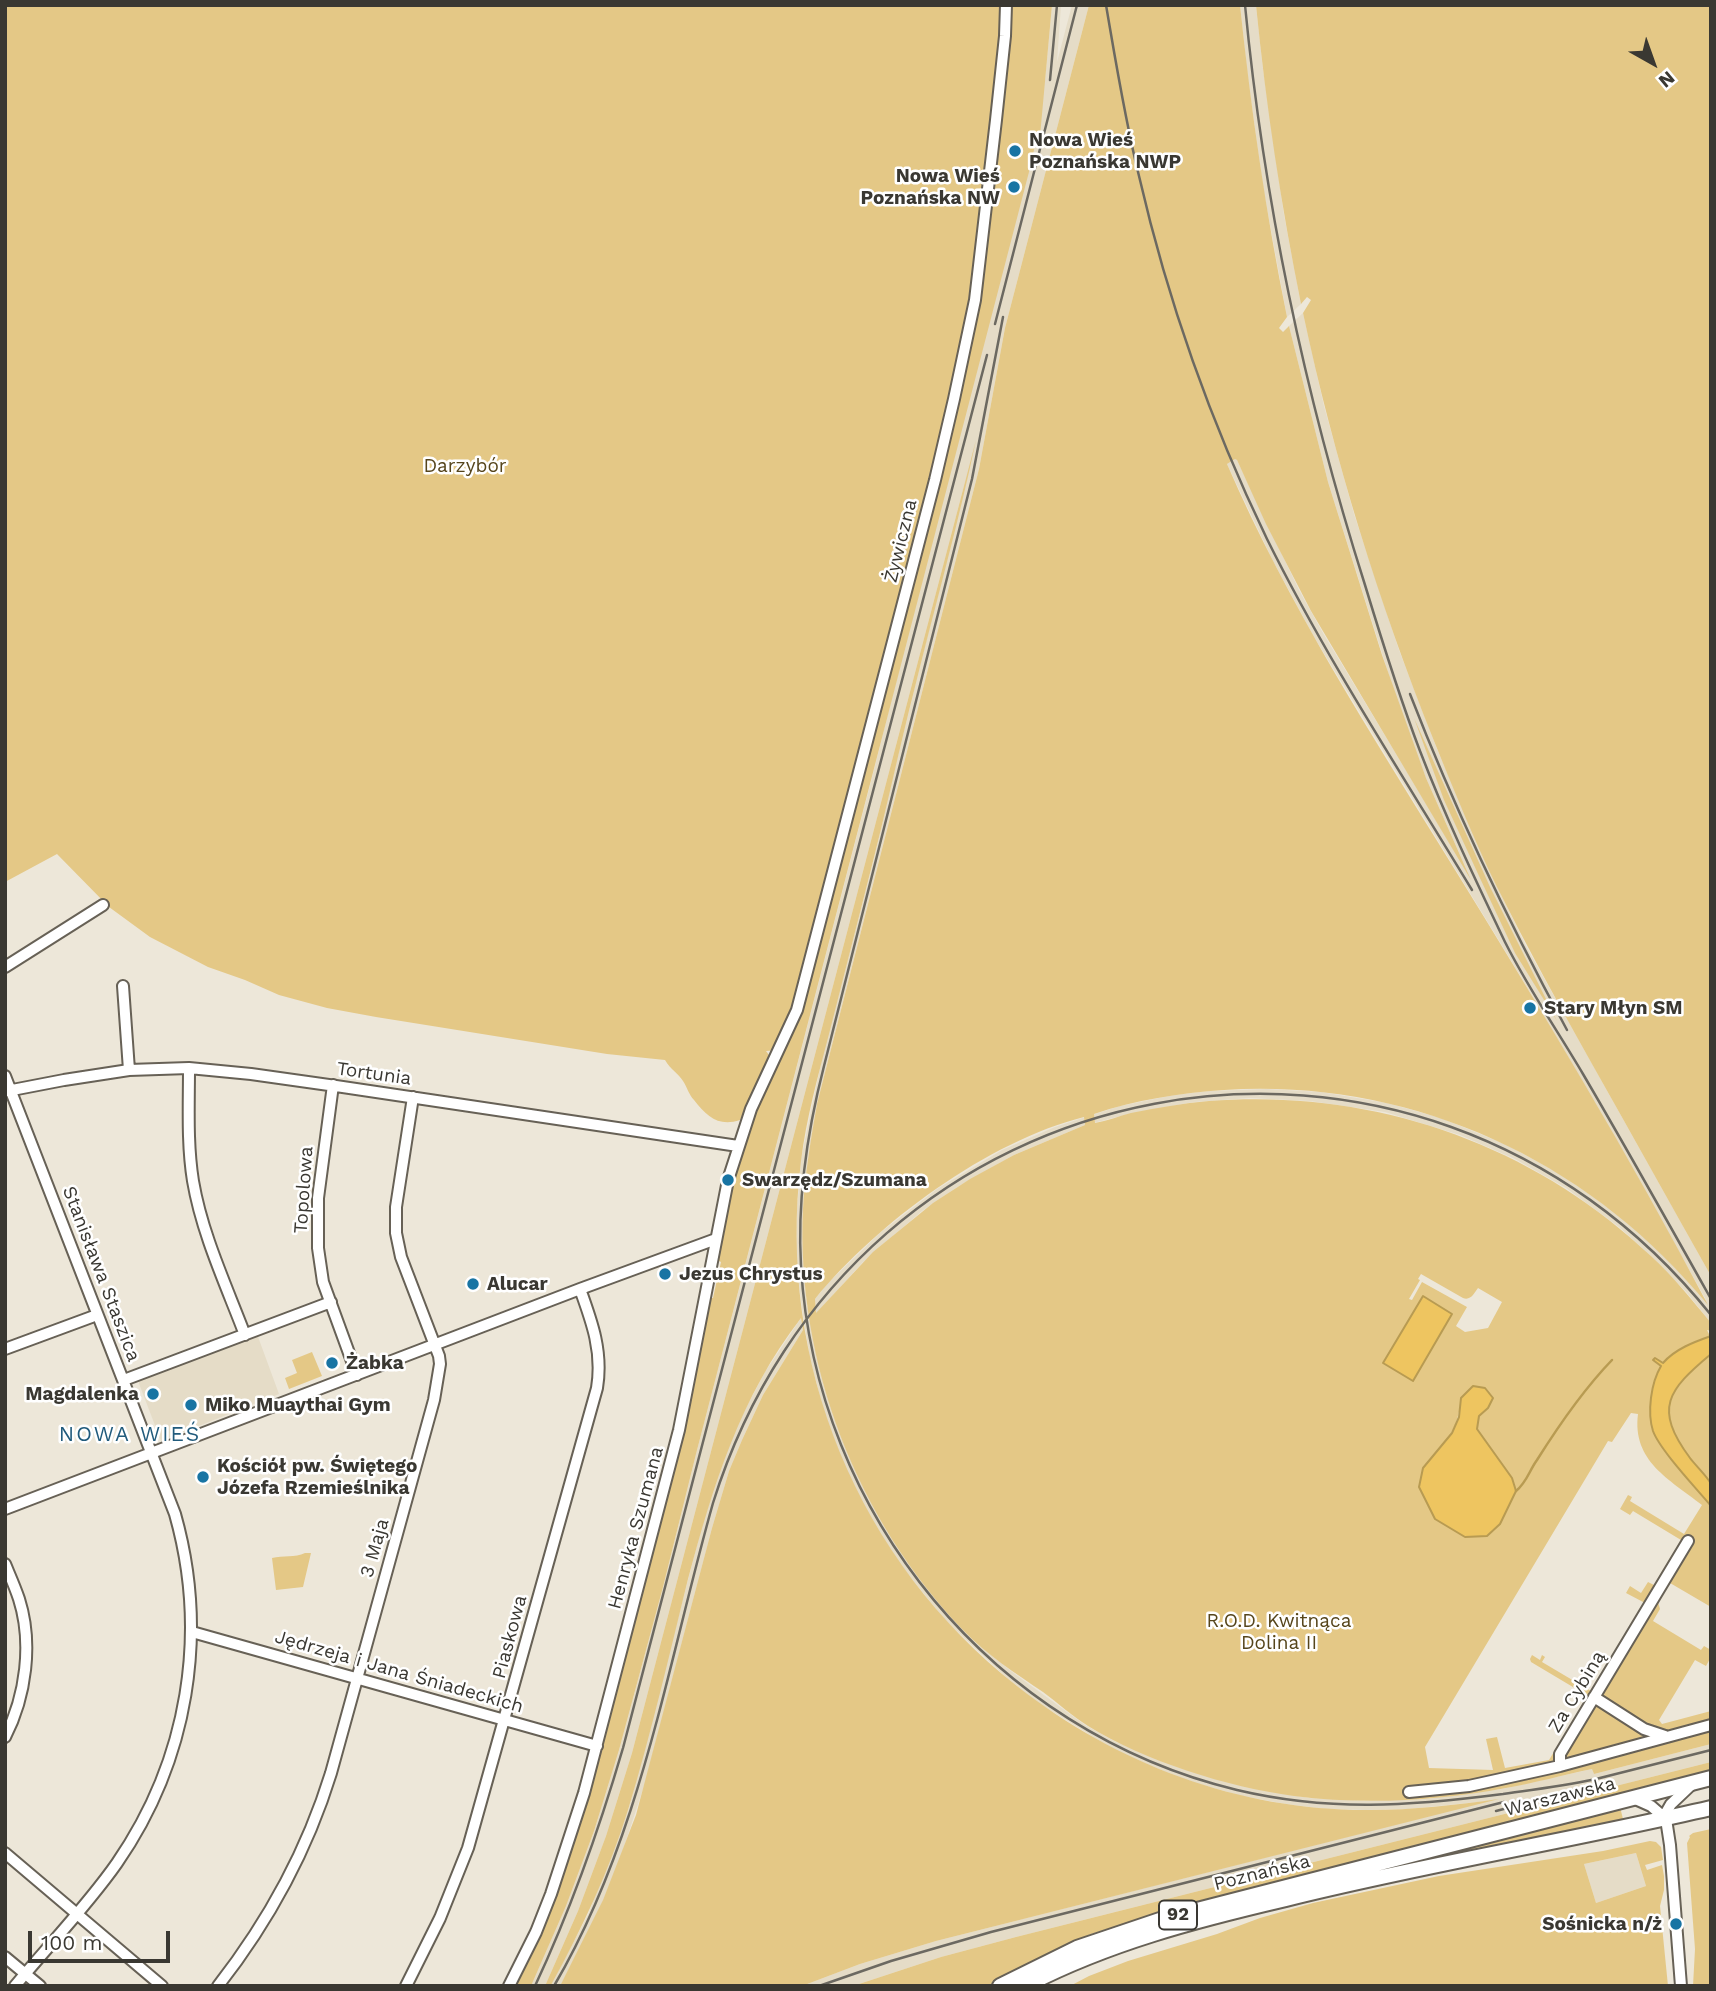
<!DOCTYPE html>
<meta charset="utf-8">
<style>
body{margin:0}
#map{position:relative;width:1716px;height:1991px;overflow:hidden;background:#ede7d9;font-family:"Work Sans",sans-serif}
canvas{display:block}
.frame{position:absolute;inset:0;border:7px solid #3a3832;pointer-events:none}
.north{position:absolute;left:1618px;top:28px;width:70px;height:70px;-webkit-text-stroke:5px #fff;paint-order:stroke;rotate:140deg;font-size:19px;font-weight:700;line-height:28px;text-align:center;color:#3a3832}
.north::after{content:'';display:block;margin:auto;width:24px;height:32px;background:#3a3832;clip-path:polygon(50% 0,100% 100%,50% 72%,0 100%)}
.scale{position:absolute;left:28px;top:1931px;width:142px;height:32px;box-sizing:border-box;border:4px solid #3a3832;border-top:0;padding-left:9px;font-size:21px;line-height:24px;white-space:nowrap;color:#3a3832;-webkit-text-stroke:5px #fff;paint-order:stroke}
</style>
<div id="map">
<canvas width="1716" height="1991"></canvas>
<div class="frame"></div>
<div class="north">N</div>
<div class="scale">100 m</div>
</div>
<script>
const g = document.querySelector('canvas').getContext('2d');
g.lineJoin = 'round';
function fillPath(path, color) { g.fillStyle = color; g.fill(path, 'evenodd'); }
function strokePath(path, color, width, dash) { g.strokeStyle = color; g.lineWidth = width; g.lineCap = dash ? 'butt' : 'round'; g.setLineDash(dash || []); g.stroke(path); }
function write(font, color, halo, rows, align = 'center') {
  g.font = font + ' "Work Sans",sans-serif'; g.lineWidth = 5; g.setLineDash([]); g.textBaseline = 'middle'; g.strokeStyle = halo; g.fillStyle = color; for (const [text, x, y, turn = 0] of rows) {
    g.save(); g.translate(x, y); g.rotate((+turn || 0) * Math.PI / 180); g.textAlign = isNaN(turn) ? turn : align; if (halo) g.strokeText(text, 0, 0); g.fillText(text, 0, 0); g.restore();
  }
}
fillPath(new Path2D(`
 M1052 5H1061L1057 62 1072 5H1089L1005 328 979 469 817 1104 808 1159 803 1209V1256L807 1306 905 1558 950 1615 975 1642 1011 1671 1085 1725 1116 1742 1177 1766 1244 1786 1309 1798 1363 1801 1427 1799 1502 1789 1592 1769 1594 1774 1711 1744V1762L1016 1937 941 1957 853 1986H802L860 1964 936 1941 1488 1801 1408 1809 1366 1810 1325 1809 1286 1804 1242 1796 1192 1782 1156 1768 1113 1749 1037 1702 1006 1677 945 1620 899 1563 863 1504 841 1458 824 1411 810 1359 802 1308 796 1257 797 1210 801 1159 823 1054 874 859 894 772 970 463 632 1753 606 1836 578 1911 545 1986H531L566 1906 594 1831 619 1750 663 1587 696 1454 875 766 1045 80Z
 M1240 5H1256L1263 69 1284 215 1301 304 1287 317 1263 187 1247 71Z
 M1303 313 1324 406 1354 514 1399 650 1437 749 1496 884 1526 946 1711 1276V1323L1687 1293 1652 1257 1619 1227 1566 1188 1515 1159 1460 1135 1385 1112 1310 1101 1250 1098 1194 1102 1129 1114 1085 1125 1014 1155 959 1186 922 1211 863 1262 816 1314 815 1299 828 1283 881 1232 937 1189 1002 1150 1055 1127 1120 1106 1174 1095 1209 1091 1267 1089 1321 1092 1387 1103 1441 1118 1507 1145 1562 1175 1615 1212 1651 1242 1706 1300 1600 1111 1509 957 1314 637 1273 561 1227 464 1235 459 1237 460 1299 590 1323 633 1468 873 1426 778 1404 723 1328 482 1289 326Z
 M801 1318 803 1330 763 1395 742 1440 729 1471 712 1528 645 1783 618 1865 596 1917 561 1984 560 1986H550L588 1915 628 1811 703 1522 727 1451 738 1423 765 1372Z
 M257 1334 279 1394 161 1441 138 1381Z
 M1636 1853 1646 1886 1596 1903 1584 1864Z`), '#e5dcc7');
fillPath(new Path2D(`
 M5 5H1052L1040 136H1037L1030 168 696 1454 663 1587 619 1750 594 1831 566 1906 531 1986H514L556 1892 575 1838 676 1464 710 1298H713L721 1262 717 1260 738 1160 756 1109 794 1029 975 300 804 984 779 1050 766 1051 769 1055 740 1120C719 1127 707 1117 694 1100 689 1095 687 1087 683 1081 678 1073 671 1070 665 1060L607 1054 376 1017 327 1008 279 995 245 980 208 967 150 937 109 907 57 854 5 882Z
 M1089 5H1240C1251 110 1266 214 1287 317L1279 328 1283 332 1289 326 1328 482 1382 655 1426 778 1471 880 1311 611 1266 524 1237 460 1235 459 1227 464C1288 605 1372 735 1452 865 1541 1009 1629 1155 1708 1305 1589 1160 1412 1078 1224 1090 1180 1093 1135 1100 1094 1114L1095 1123C1107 1121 1119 1116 1131 1113 1157 1108 1183 1103 1209 1101 1372 1088 1532 1143 1651 1256 1673 1276 1692 1300 1711 1323V1331L1707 1330 1710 1336C1694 1342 1674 1349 1663 1363L1655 1358 1654 1361 1661 1366 1656 1379 1653 1432 1664 1449 1711 1506V1607L1670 1583 1658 1602 1660 1609 1653 1621 1701 1650 1704 1646 1711 1650V1657L1706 1666 1695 1660 1659 1720 1662 1724 1711 1711V1744L1594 1774 1592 1769C1563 1775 1535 1783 1506 1788 1436 1801 1365 1805 1294 1796 1227 1787 1145 1761 1088 1726 1072 1716 1058 1703 1043 1692 1015 1673 987 1655 964 1631 857 1520 796 1363 803 1209 805 1173 811 1139 817 1104L979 469 1005 328ZM1084 1117 1085 1125 1014 1155 970 1179 933 1203 873 1252 816 1313 815 1299C877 1223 988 1141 1084 1117ZM1421 1274 1463 1298C1471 1301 1474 1293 1478 1288L1502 1302 1488 1328 1465 1332 1456 1326 1467 1307 1422 1282 1412 1300 1409 1299 1420 1280 1418 1279ZM1461 1398 1488 1408 1479 1416 1477 1429 1512 1478 1423 1468C1444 1443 1458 1433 1461 1398ZM1631 1413 1638 1414C1632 1461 1669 1479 1702 1505L1684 1534 1630 1501 1632 1497 1628 1495 1620 1509 1630 1515 1633 1511 1681 1540 1654 1585 1648 1582 1641 1593 1630 1586 1626 1593 1645 1603 1591 1691 1542 1662 1545 1657 1542 1655 1540 1660 1532 1655 1530 1659 1531 1662 1588 1696 1549 1760 1505 1768 1497 1737 1486 1739 1493 1770 1429 1768 1425 1747 1608 1441 1612 1442Z
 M1256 5H1711V1276C1671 1205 1632 1135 1592 1064 1559 1005 1527 947 1497 887 1474 840 1454 790 1434 741 1379 603 1334 459 1303 313L1311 300 1307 297 1301 304C1281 205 1266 106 1256 5Z
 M976 440C959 521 936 602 916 683 899 749 885 816 868 881 855 932 842 983 829 1034 818 1076 806 1119 801 1161 776 1363 858 1561 1017 1686 1117 1765 1242 1811 1370 1810 1413 1810 1456 1805 1499 1799L936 1941 860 1964 802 1986H560L603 1900 636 1815 712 1528 729 1471 742 1440 763 1395 803 1330 801 1318C740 1397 713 1485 688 1579 669 1656 651 1734 628 1810 609 1871 582 1929 551 1985L545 1986 578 1911 606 1836 632 1753Z
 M1414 718 1490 887 1557 1021 1515 953 1479 876 1444 800Z
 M312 1352 322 1376 289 1389 285 1378 297 1373 292 1360Z
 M1711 1354V1484C1686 1454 1650 1418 1682 1379 1690 1369 1701 1362 1711 1354Z
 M305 1553H311L303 1587 276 1590 272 1558C283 1555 295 1558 305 1553Z
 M1711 1762V1770L1617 1794V1797L1194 1902 1091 1934 1026 1964 987 1986H853L941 1957 1016 1937Z
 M1620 1807 1624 1823 1415 1863 1414 1860Z
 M1711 1829V1986H1693L1695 1949 1687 1843 1690 1837 1689 1836 1693 1833Z
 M1650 1841 1656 1842 1661 1847 1663 1860 1645 1865 1647 1870 1662 1865 1664 1876V1890L1660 1906 1668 1986H1070L1089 1976 1128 1961 1217 1934 1260 1918 1313 1903 1439 1876 1603 1851ZM1636 1853 1646 1886 1596 1903 1584 1864Z`), '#e4c886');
const water = new Path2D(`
 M1423 1296 1452 1314 1413 1381 1383 1363Z
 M1711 1336V1354C1668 1390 1653 1408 1690 1458 1695 1465 1708 1477 1711 1484 1713 1489 1711 1500 1711 1506 1696 1488 1660 1450 1653 1431 1647 1412 1651 1383 1661 1366L1653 1360 1655 1358 1663 1363C1675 1349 1694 1342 1711 1336Z
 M1473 1386 1485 1388 1493 1398 1488 1408 1479 1416 1477 1429 1512 1478 1516 1491 1500 1524 1487 1536 1465 1537 1435 1519 1419 1487 1423 1468 1452 1433 1459 1417 1461 1398Z`);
fillPath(water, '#eec560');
strokePath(water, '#b89b52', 2);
strokePath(new Path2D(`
 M1516 1491C1527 1482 1529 1471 1537 1460 1559 1425 1583 1390 1612 1360`), '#b89b52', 2.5);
const minor = new Path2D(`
 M5 967 103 905
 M123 986 129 1070
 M189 1068C189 1106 187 1144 193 1181 202 1234 226 1285 245 1335
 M5 1076 175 1514C209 1634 188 1760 117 1863 87 1906 48 1946 15 1986
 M333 1085 318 1198V1248L323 1282 357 1375
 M7 1091 64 1080 129 1070 189 1068 251 1074 336 1086 738 1146
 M5 1349 97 1315
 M124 1380 331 1302
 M5 1509 580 1289 716 1239
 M5 1564C10 1576 15 1587 19 1599 33 1643 26 1696 5 1737
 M192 1632 597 1746
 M1594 1697 1644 1729 1665 1736
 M1560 1766V1754L1688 1541
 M1409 1792 1469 1786 1560 1766 1711 1725
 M1633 1798 1651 1806 1666 1819
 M5 1853 162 1986
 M5 1957 40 1986
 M218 1986C268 1922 307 1851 331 1773L434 1400 440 1364 439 1356 401 1257 396 1233V1207L413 1097
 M406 1986 440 1918 468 1848 597 1388C603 1352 592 1322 580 1289
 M509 1986 536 1932 551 1894 584 1793 679 1430 728 1180 751 1109 797 1010 935 480 954 399 975 300 996 120 1005 36 1006 5
 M1681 1986 1670 1845 1666 1819 1667 1811 1671 1804 1691 1785`);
const major = new Path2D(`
 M1000 1986 1077 1948 1166 1918 1711 1778
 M1025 1986C1107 1943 1196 1920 1286 1899 1426 1864 1569 1841 1711 1808`);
strokePath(minor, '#676156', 14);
strokePath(major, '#676156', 18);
strokePath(minor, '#fff', 10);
strokePath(major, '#fff', 14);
strokePath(new Path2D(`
 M1106 5C1116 63 1125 120 1139 176 1168 302 1211 423 1267 539 1327 660 1402 774 1472 890
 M1245 5C1264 203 1305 396 1365 585 1382 641 1399 696 1420 751 1445 816 1475 879 1505 942 1528 988 1557 1030 1583 1074 1627 1149 1669 1224 1711 1299
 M1050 80 1057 5
 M1003 317 972 479 824 1066C807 1132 797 1198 801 1266 815 1515 995 1732 1237 1790 1330 1812 1410 1806 1503 1794 1535 1789 1568 1786 1600 1778
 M995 324 1077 5
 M1410 694C1455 810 1508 921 1567 1030
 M1592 1780 1711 1750
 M1496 1811 1561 1794
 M535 1986C571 1909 599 1830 623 1748L987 355
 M554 1986C641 1837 667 1666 713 1503 853 1055 1418 949 1711 1315
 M819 1986 891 1961 991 1932 1504 1802`), '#6c6961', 2.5);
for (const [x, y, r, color] of [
 [1015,151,7,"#1874a3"],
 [1014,187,7,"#1874a3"],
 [1530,1008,7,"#1874a3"],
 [728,1180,7,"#1874a3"],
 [665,1274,7,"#1874a3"],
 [473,1284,7,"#1874a3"],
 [332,1363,7,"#1874a3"],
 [153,1394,7,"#1874a3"],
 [191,1405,7,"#1874a3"],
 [203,1477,7,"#1874a3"],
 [1676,1924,7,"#1874a3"]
]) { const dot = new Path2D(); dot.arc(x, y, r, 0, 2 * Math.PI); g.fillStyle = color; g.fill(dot); strokePath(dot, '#fff', 2.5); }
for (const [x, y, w] of [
 [1178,1915,38]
]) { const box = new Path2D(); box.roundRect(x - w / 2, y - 14.5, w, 29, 5); g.fillStyle = '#fff'; g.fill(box); strokePath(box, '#3a3832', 2); }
write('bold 18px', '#3a3832', null, [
 ["92",1178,1915]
]);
write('bold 19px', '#3a3832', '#fff', [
 ["Nowa Wieś",1029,140],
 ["Poznańska NWP",1029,162],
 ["Nowa Wieś",1000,176,"right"],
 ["Poznańska NW",1000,198,"right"],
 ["Stary Młyn SM",1544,1008],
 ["Swarzędz/Szumana",742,1180],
 ["Jezus Chrystus",679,1274],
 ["Alucar",487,1284],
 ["Żabka",346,1363],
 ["Magdalenka",139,1394,"right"],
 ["Miko Muaythai Gym",205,1405],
 ["Kościół pw. Świętego",217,1466],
 ["Józefa Rzemieślnika",217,1488],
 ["Sośnicka n/ż",1662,1924,"right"]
], 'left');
write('19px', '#56451b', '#fff', [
 ["Darzybór",465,466],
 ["R.O.D. Kwitnąca",1279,1621],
 ["Dolina II",1279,1643]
]);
write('19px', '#3a3832', '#fff', [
 ["Żywiczna",901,541,-76],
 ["Tortunia",374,1074,8],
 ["Topolowa",304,1190,-86],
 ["Stanisława Staszica",101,1274,69],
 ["Henryka Szumana",636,1528,-75],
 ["3 Maja",375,1548,-74],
 ["Piaskowa",510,1637,-75],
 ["Jędrzeja i Jana Śniadeckich",399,1672,16],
 ["Za Cybiną",1577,1692,-59],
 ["Warszawska",1560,1797,-14],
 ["Poznańska",1262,1873,-14]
]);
g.letterSpacing = '2px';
write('21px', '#215b7c', '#fff', [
 ["NOWA WIEŚ",130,1435]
]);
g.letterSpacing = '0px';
</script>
